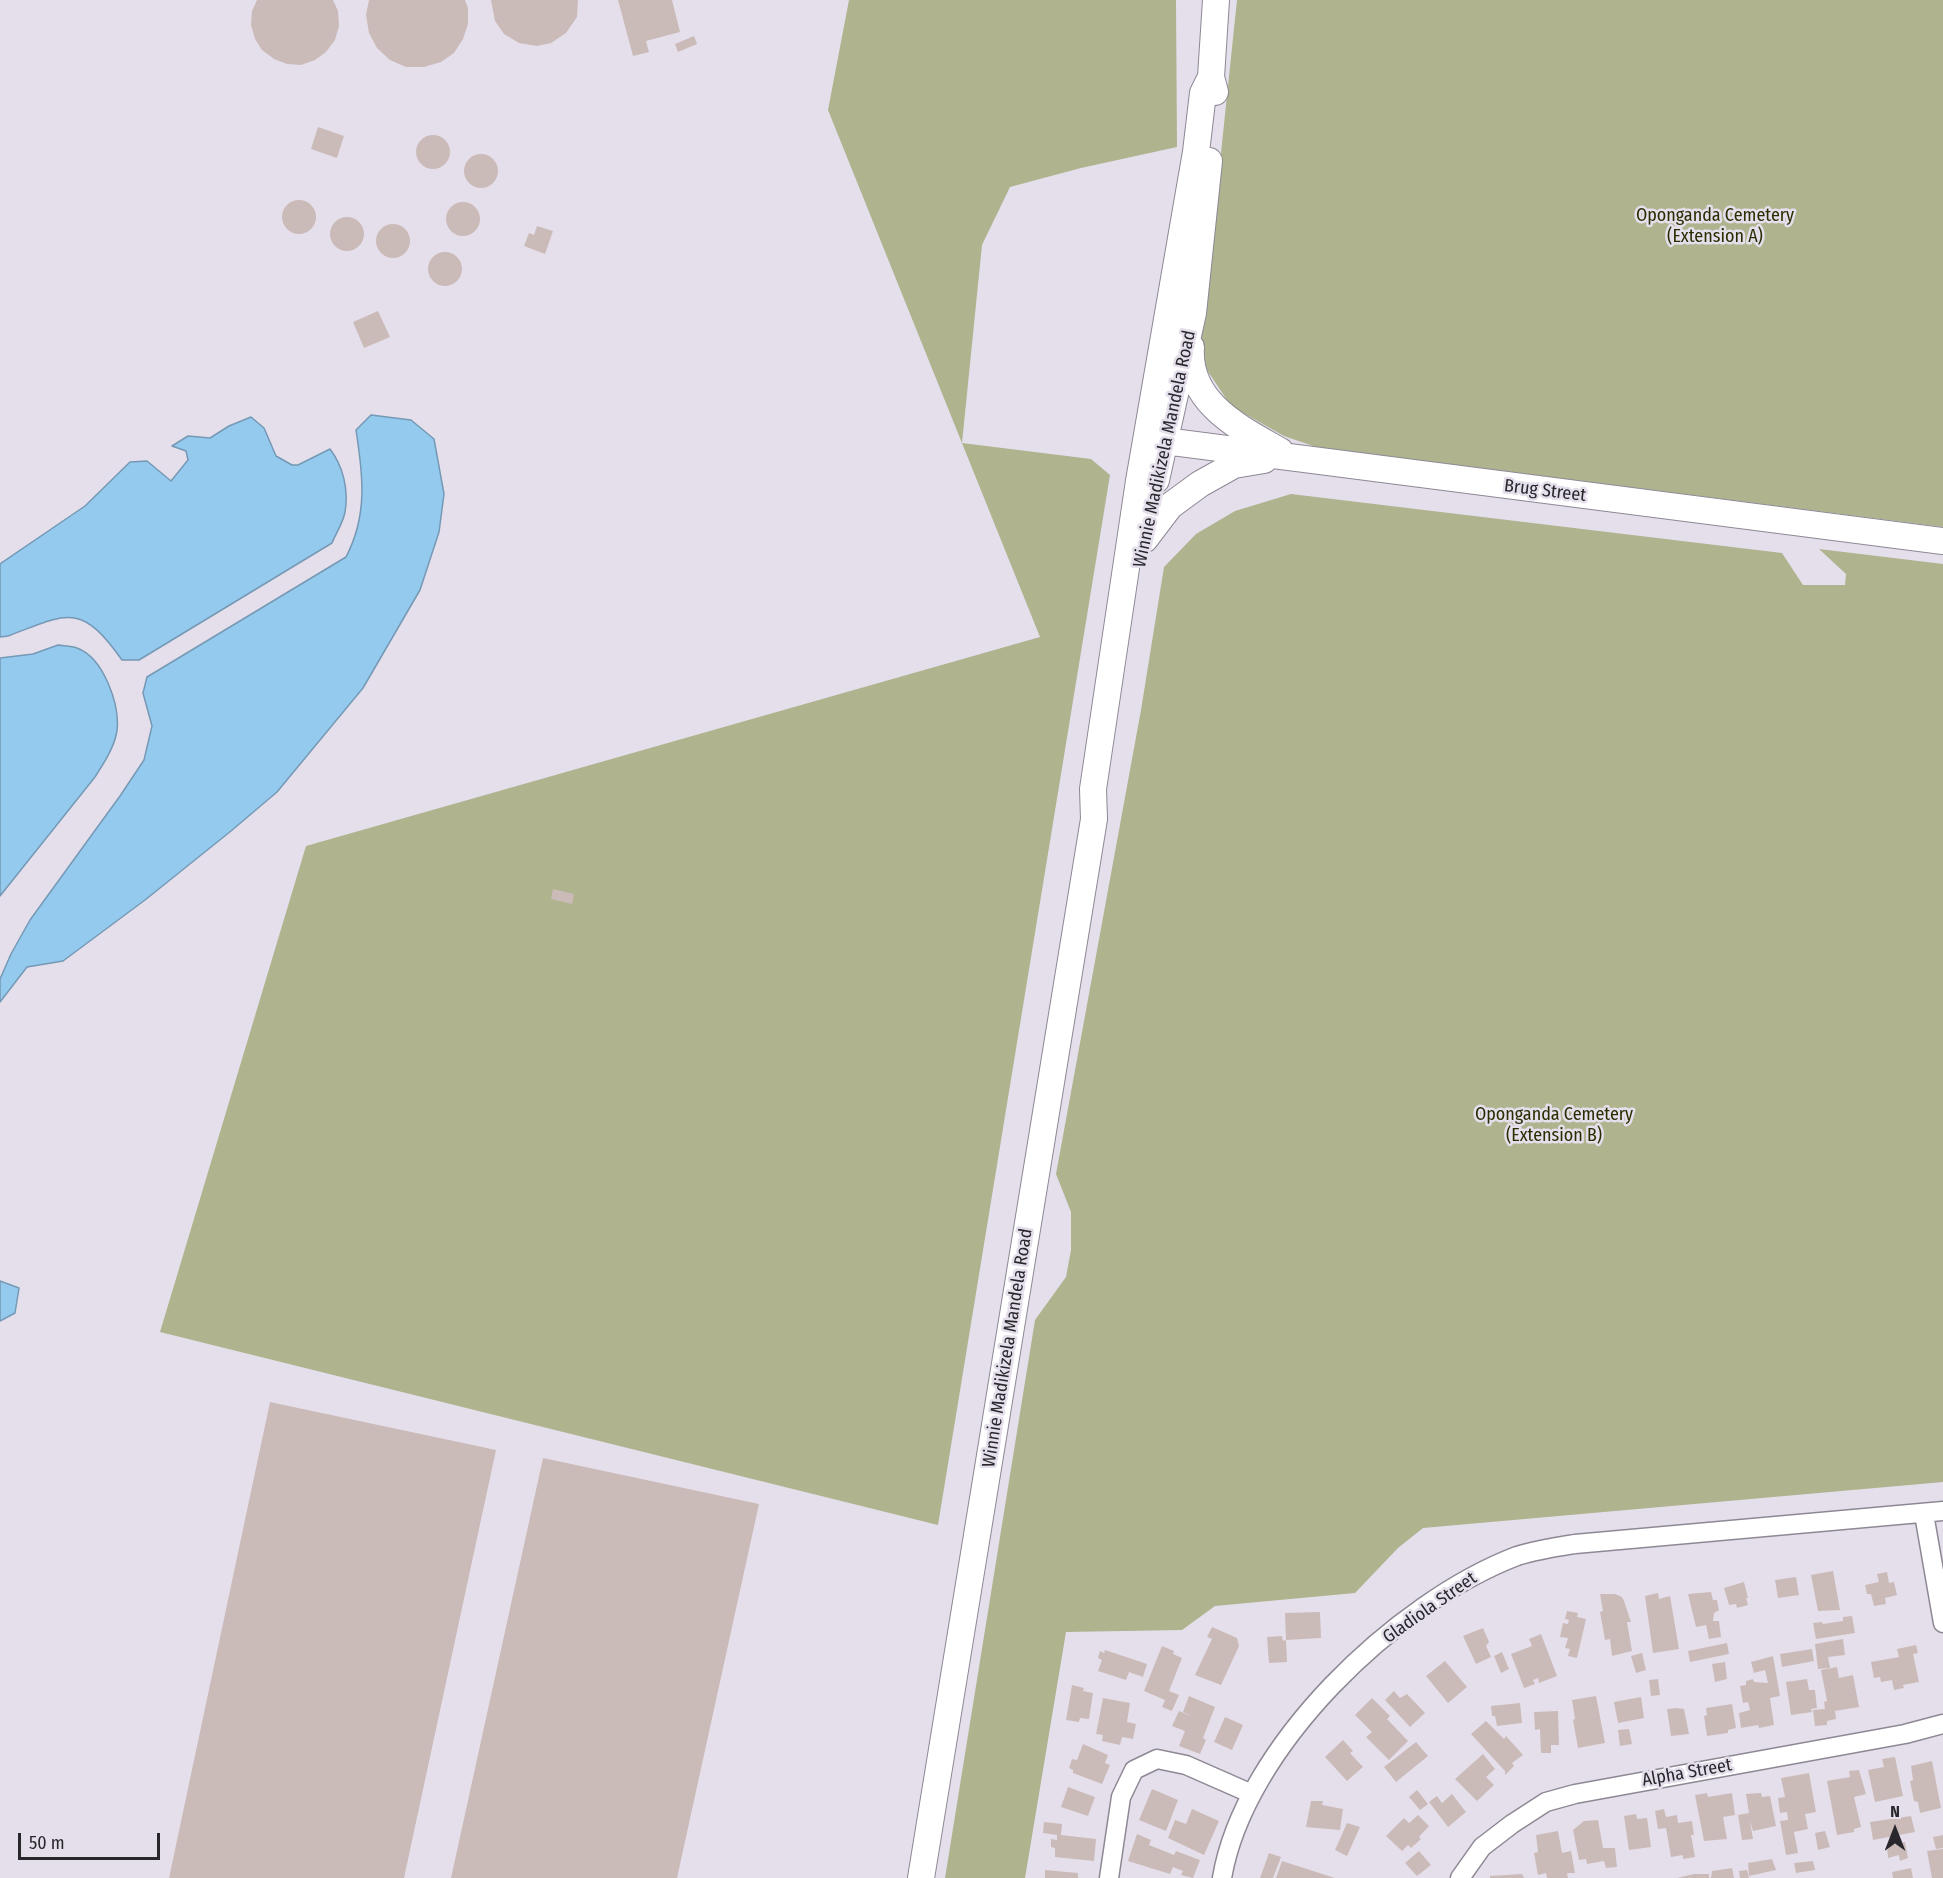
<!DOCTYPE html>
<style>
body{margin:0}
#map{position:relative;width:1943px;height:1878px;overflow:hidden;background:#e5dfec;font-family:"Fira Sans Condensed",sans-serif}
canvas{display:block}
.north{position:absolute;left:1865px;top:1800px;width:60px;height:60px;-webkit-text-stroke:4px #e5dfec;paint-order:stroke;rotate:0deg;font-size:16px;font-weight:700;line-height:24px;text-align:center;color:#29272c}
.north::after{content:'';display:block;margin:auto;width:21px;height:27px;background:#29272c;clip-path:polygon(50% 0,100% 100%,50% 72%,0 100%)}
.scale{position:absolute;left:18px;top:1833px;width:142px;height:27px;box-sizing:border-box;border:3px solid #29272c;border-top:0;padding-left:8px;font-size:18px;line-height:21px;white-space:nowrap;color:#29272c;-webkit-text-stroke:4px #e5dfec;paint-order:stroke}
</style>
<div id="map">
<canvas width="1943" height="1878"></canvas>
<div class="north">N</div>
<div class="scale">50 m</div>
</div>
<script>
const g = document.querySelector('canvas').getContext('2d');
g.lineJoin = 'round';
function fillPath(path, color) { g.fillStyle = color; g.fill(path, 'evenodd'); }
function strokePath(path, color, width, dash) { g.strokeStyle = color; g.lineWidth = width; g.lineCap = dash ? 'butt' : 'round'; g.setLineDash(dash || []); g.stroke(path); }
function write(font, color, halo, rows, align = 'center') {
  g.font = font + ' "Fira Sans Condensed",sans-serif'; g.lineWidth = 5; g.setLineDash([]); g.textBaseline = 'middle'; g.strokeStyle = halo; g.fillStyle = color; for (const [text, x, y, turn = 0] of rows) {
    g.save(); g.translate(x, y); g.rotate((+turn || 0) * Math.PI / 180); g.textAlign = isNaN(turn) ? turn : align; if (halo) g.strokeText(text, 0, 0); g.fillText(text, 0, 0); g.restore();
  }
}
fillPath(new Path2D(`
 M849 0H1176L1177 147 1081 168 1010 187 982 245 962 443 1091 459 1110 475 938 1525 160 1332 306 846 1040 637 828 110Z
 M1237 0H1943V527L1316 447 1284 436 1231 406 1207 370 1201 344Z
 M1291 494 1782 553 1803 585H1845L1846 574 1819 549 1943 564V1482L1423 1528 1398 1548 1355 1593 1215 1606 1182 1630 1066 1632 1025 1878H945L1035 1320 1066 1277 1071 1250V1212L1056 1174 1141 710 1164 567 1196 534 1235 511Z`), '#afb38e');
const water = new Path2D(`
 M371 415 411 420 434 439 444 494 439 532 420 590 363 688 277 792 231 831 145 900 63 961 27 967 0 1002V979L11 954 30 920 120 796 144 760 152 726 143 693 147 677 346 557C368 515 363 475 356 430Z
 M251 417 264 428 276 456 292 465H298L330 449C343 466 349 490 345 512 343 523 336 533 332 543L139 660H122C81 602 68 613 8 636L0 637V564L85 506 130 462 147 461 171 481 188 460 186 451 172 446 188 436 210 438 229 426Z
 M58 645C64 646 71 646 77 648 104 658 120 705 117 731 114 748 104 763 95 777L0 896V658L33 654Z
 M0 1281 19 1288 15 1313 0 1321Z`);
fillPath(water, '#95caef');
strokePath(water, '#7599b4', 1.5);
fillPath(new Path2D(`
 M257 0H333L338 11 339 26 335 40 326 52 315 60 301 65 287 64 274 59 262 50 255 39 251 25 252 11Z
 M369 0H465L468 8V24L463 39 454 53 441 62 424 67H406L390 60 377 48 369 33 366 15Z
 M491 0H578L577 17 566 33 551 43 537 46 519 43 504 34 495 21Z
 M618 0H672L680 32 646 41 649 52 633 56Z
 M694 36 697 44 678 52 675 44Z
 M318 127 344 136 337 158 311 149Z
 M416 152a17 17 0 1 1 34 0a17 17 0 1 1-34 0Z
 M464 171a17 17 0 1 1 34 0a17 17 0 1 1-34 0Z
 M282 217a17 17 0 1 1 34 0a17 17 0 1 1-34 0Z
 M446 219a17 17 0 1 1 34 0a17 17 0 1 1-34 0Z
 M330 234a17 17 0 1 1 34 0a17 17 0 1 1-34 0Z
 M376 241a17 17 0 1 1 34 0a17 17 0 1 1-34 0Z
 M537 226 553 231 545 254 524 246 529 233 534 235Z
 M428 269a17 17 0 1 1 34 0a17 17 0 1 1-34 0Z
 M378 311 390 337 364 348 353 322Z
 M553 889 574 894 572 904 551 899Z
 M270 1402 496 1450 404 1878H169Z
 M543 1458 759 1504 677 1878H451Z
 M1833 1571 1840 1610 1818 1611 1811 1575Z
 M1887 1572 1889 1583 1894 1582 1897 1595 1885 1598 1886 1604 1874 1606 1871 1594H1867L1865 1585 1879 1582 1877 1574Z
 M1796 1577 1799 1595 1778 1598 1775 1580Z
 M1744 1582 1748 1598H1746L1748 1605 1737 1608 1736 1604 1729 1605 1724 1588Z
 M1711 1592 1713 1600H1717L1719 1610 1714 1613 1713 1621H1719L1721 1637 1709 1639 1706 1625 1696 1627 1688 1594Z
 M1658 1593 1659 1599 1670 1596 1679 1649 1653 1653 1645 1596Z
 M1600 1594H1615L1622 1597 1624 1601 1631 1622H1627L1632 1651 1612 1656 1610 1639 1605 1640 1600 1612 1603 1611Z
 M1567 1611 1578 1613 1577 1617 1586 1619 1577 1658 1568 1656 1570 1649 1565 1648 1568 1638 1560 1637 1563 1623 1568 1624 1569 1620 1565 1619Z
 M1320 1612 1321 1638 1286 1640 1287 1662 1269 1663 1267 1637 1282 1636 1283 1641 1286 1640 1285 1613Z
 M1852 1616 1855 1633 1816 1639 1813 1623 1822 1622 1823 1624 1843 1621V1617Z
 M1212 1627 1237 1638 1239 1646 1221 1685 1195 1675 1212 1639 1207 1637Z
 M1483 1628 1489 1642 1486 1646 1491 1657 1476 1664 1463 1636Z
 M1541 1634 1557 1676 1539 1683 1538 1678 1533 1680 1535 1684 1524 1688 1511 1654 1532 1646 1529 1639Z
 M1843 1639 1845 1655 1828 1657 1830 1668 1818 1669 1815 1644Z
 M1727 1643 1729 1654 1690 1662 1688 1651Z
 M1916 1645 1918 1653 1913 1654 1919 1682 1903 1685 1904 1688 1894 1690 1892 1680 1881 1682 1880 1677 1874 1678 1871 1662 1899 1657 1897 1649Z
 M1162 1646 1174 1651 1173 1654 1182 1658 1169 1691 1179 1695 1172 1711 1162 1707 1165 1700 1144 1691Z
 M1812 1649 1814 1661 1782 1667 1780 1654Z
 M1105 1650 1147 1664 1143 1677 1129 1672 1126 1680 1098 1671 1102 1660 1098 1658 1100 1651 1104 1653Z
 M1502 1652 1509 1669 1501 1673 1494 1656Z
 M1642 1653 1646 1670 1636 1673 1631 1656Z
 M1773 1656 1780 1696 1770 1698 1774 1725 1759 1728 1758 1725 1741 1728 1739 1713 1750 1710 1748 1702 1743 1703 1740 1686 1746 1685V1681L1753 1679 1754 1682 1768 1683 1765 1670 1754 1673 1751 1662Z
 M1445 1661 1467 1687 1448 1703 1426 1676Z
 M1725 1662 1727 1679 1715 1682 1712 1664Z
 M1837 1667 1839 1678 1853 1675 1859 1707 1835 1711 1836 1719 1827 1721V1725L1815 1726 1813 1710 1825 1709 1824 1702 1827 1701 1821 1670Z
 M1658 1679 1660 1695 1651 1696 1649 1680Z
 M1807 1679 1809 1690H1815L1817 1708 1811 1709 1812 1712 1791 1715 1786 1682Z
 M1072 1685 1084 1688 1083 1691 1093 1693 1089 1719 1080 1718 1079 1722 1066 1720Z
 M1394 1691 1400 1698 1407 1694 1425 1713 1410 1727 1385 1700Z
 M1189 1696 1215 1707 1203 1738 1206 1740 1200 1754 1179 1746 1185 1731 1172 1726 1179 1711 1194 1717 1183 1712Z
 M1596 1696 1605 1743 1578 1748 1573 1720 1575 1719 1572 1700Z
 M1641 1697 1644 1718 1618 1723 1614 1702Z
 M1103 1698 1130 1703 1127 1722 1136 1724 1133 1739 1122 1737 1120 1745 1102 1741 1103 1735 1096 1734Z
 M1372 1698 1390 1716 1387 1719 1408 1741 1389 1760 1366 1737 1372 1732 1355 1715Z
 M1520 1703 1522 1723 1497 1726 1495 1716H1492L1491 1706Z
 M1732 1704 1736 1728 1728 1730V1733L1707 1736 1704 1716 1707 1715 1706 1708Z
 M1677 1708 1684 1709 1689 1734 1671 1736 1667 1709Z
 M1558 1711 1559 1745H1551V1753H1541L1540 1729 1535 1730 1534 1712Z
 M1225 1717 1243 1725 1232 1750 1214 1742Z
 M1486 1721 1504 1739 1506 1736 1523 1755 1512 1763 1514 1766 1505 1775V1771L1471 1734Z
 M1629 1729 1632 1744 1620 1746 1618 1730Z
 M1343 1740 1353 1751 1350 1753 1363 1767 1347 1781 1325 1757Z
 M1416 1742 1428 1756 1396 1782 1384 1767Z
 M1083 1744 1108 1755 1105 1763 1110 1765 1102 1784 1073 1773V1770L1069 1768 1072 1759 1077 1760Z
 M1483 1754 1495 1769 1486 1777 1494 1785 1477 1801 1455 1779Z
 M1895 1757 1903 1796 1875 1802 1868 1770 1884 1767 1882 1759Z
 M1932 1761 1941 1808 1920 1813 1918 1802 1914 1801 1910 1781 1913 1780 1911 1766Z
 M1859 1770 1866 1794 1854 1797 1861 1827 1854 1829V1832L1837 1835 1827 1781 1850 1777 1849 1771Z
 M1809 1773 1816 1812 1805 1814 1808 1829 1794 1832 1798 1853 1786 1855 1780 1821 1788 1820 1787 1812 1780 1813 1778 1798 1785 1797 1781 1778Z
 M1068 1787 1095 1797 1088 1816 1061 1807Z
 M1152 1789 1178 1800 1166 1831 1139 1820Z
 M1417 1790 1428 1804 1420 1810 1409 1797Z
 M1707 1793 1708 1797 1732 1793 1735 1815 1723 1817 1727 1839 1704 1841 1695 1795Z
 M1761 1793 1762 1797 1770 1796 1776 1826 1753 1831 1750 1821 1753 1839 1742 1840 1738 1815 1749 1813 1746 1794Z
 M1452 1794 1466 1812 1448 1827 1429 1802 1437 1796 1442 1803Z
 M1311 1801H1323L1322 1805 1343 1809 1340 1830 1306 1827Z
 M1192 1809 1219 1821 1204 1855 1168 1838 1175 1820 1186 1824Z
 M1664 1809 1666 1817 1677 1815 1678 1823 1692 1821 1694 1835H1691L1695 1857 1683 1859V1855L1671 1857 1666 1828 1658 1829 1655 1811Z
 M1636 1814 1637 1819 1647 1818 1651 1847 1629 1850 1624 1816Z
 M1418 1815 1429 1826 1419 1837 1421 1839 1411 1848 1408 1845 1402 1851 1386 1836 1404 1818 1409 1823Z
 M1911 1816 1915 1832 1873 1840 1870 1822Z
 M1598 1820 1603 1848H1615L1617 1867 1606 1868 1604 1861 1587 1864 1586 1859 1579 1860 1573 1830 1584 1821Z
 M1044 1822 1062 1824 1061 1835 1096 1839 1094 1861 1055 1857V1848L1051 1847V1839L1057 1840V1835L1043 1833Z
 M1347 1823 1360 1827 1347 1856 1335 1850Z
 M1558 1831 1562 1853 1571 1851 1575 1873H1567L1568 1878H1547L1546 1873 1538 1875 1534 1853 1538 1852 1536 1835Z
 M1825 1831 1830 1847 1818 1850 1815 1833Z
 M1137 1834 1151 1840 1149 1845 1174 1855 1176 1851 1200 1860 1193 1878 1181 1875 1183 1871 1173 1867 1170 1874 1128 1861Z
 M1943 1835V1848L1936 1849 1933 1837Z
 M1905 1842 1908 1858 1900 1861 1899 1855 1888 1858 1887 1846Z
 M1943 1849V1878H1932L1927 1851Z
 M1419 1851 1431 1865 1417 1876 1405 1863Z
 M1269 1853 1281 1857 1273 1878H1260Z
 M1772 1859 1776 1870 1749 1876 1748 1863Z
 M1282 1861 1335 1878H1276Z
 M1813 1861 1815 1870 1796 1873 1794 1863Z
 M1732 1868 1734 1878H1711L1712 1871Z
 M1911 1868 1913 1878H1893L1892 1872Z
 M1045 1870 1078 1873V1878H1045Z
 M1747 1870 1749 1878H1740L1739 1871Z
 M1522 1874 1524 1878H1490V1876Z
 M1694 1874H1709V1878H1677Z`), '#cbbbb8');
const street = new Path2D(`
 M1924 1514 1943 1623
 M1109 1878 1121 1797 1134 1770 1157 1759 1186 1765 1252 1794
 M1222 1878C1244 1747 1396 1602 1517 1556 1536 1550 1556 1547 1575 1544L1943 1511
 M1460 1878 1482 1847 1512 1824 1546 1802 1575 1794 1905 1734 1943 1724`);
const secondary = new Path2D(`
 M1215 92 1211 77 1216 0
 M1191 347C1187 403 1240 428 1280 451
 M1149 439 1943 541
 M1156 480 1193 313 1209 161
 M1145 539 1170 506 1200 484 1234 465 1264 460
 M921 1878 1094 819 1093 789 1139 481 1196 152 1203 93 1211 77`);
strokePath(street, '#8e8894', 21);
strokePath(secondary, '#8e8894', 28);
strokePath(street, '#fff', 18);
strokePath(secondary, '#fff', 26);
write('18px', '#2a2c00', '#e5dfec', [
 ["Oponganda Cemetery",1715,216],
 ["(Extension A)",1715,237],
 ["Oponganda Cemetery",1554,1115],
 ["(Extension B)",1554,1136]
]);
write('18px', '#29272c', '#e5dfec', [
 ["Winnie Madikizela Mandela Road",1165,449,-78],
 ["Brug Street",1545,491,7],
 ["Winnie Madikizela Mandela Road",1008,1348,-81],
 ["Gladiola Street",1430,1608,-35],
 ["Alpha Street",1687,1773,-10]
]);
</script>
